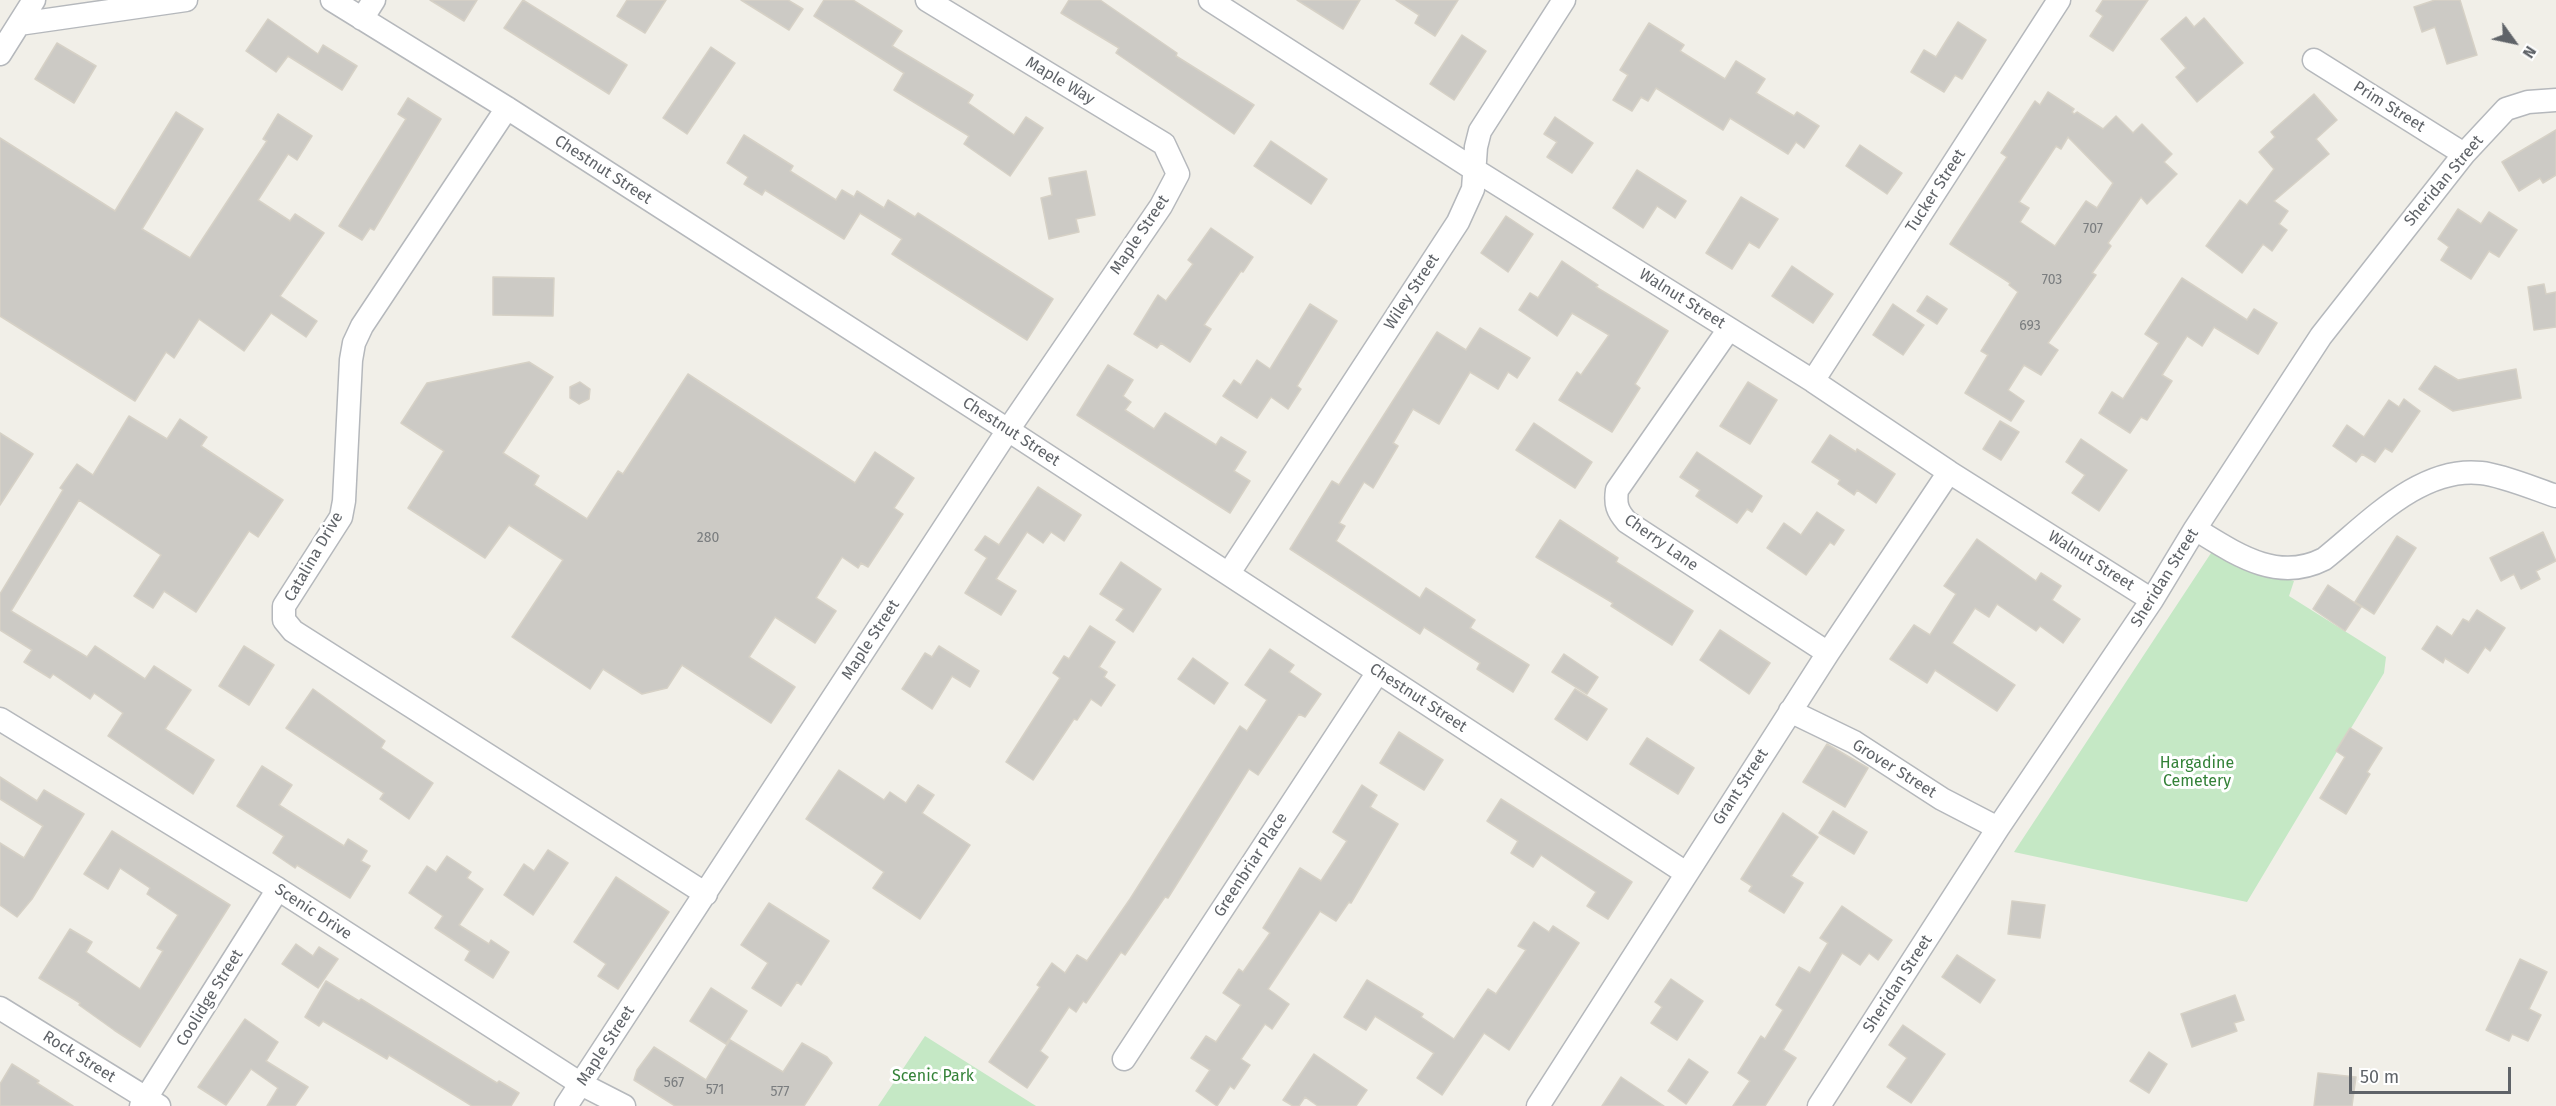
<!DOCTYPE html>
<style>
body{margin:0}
#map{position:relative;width:2556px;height:1106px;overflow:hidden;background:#f1efe8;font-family:"Fira Sans",sans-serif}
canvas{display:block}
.north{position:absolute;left:2484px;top:12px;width:60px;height:60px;-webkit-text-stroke:4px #fff;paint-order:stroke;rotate:123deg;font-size:16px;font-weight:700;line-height:24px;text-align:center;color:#5f6368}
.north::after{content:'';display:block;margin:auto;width:21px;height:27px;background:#5f6368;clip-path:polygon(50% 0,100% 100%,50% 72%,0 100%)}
.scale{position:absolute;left:2349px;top:1067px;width:162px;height:27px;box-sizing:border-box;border:3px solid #5f6368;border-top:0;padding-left:8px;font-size:18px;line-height:21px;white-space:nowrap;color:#5f6368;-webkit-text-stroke:4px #fff;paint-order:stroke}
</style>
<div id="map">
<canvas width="2556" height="1106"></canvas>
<div class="north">N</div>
<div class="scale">50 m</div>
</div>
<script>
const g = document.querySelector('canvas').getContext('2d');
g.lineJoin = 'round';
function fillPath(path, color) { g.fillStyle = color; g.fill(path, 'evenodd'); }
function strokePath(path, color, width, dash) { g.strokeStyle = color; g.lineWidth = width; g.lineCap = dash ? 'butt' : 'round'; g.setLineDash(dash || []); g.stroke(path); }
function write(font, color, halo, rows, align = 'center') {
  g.font = font + ' "Fira Sans",sans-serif'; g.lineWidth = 6; g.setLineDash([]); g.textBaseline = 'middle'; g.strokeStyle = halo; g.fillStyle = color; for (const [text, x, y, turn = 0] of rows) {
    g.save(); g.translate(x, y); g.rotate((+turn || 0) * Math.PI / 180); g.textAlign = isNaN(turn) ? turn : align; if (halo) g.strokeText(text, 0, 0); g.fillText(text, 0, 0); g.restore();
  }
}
fillPath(new Path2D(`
 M2213 550 2242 563 2294 581 2289 596 2386 657 2384 673 2247 902 2014 852Z
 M925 1036 1036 1106H878Z`), '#c5e8c5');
const building = new Path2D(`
 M430 0H477L464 21Z
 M523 0 627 65 609 94 504 28Z
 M627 0H666L645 33 617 16Z
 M741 0H788L803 9 789 30Z
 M824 0H853L902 31 892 46 973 95 968 103 1014 135 1026 117 1043 128 1010 176 964 144 969 136 894 90 904 73 814 16Z
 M1069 0H1100L1177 53 1176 56 1254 105 1234 134 1116 53 1119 48 1061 13Z
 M1297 0H1360L1343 29Z
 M1396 0H1458L1435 36 1415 23 1419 15Z
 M2103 0H2148L2113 51 2090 36 2103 16 2096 11Z
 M2435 0H2460L2477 55 2447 64 2435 27 2422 32 2414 7Z
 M2186 17 2194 27 2204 18 2243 63 2197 102 2176 77 2186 68 2161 39Z
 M268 19 318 54 323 45 357 66 342 90 288 56 276 72 246 51Z
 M1958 22 1986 40 1962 79 1955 75 1944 92 1911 72 1924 50 1936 57Z
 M1649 23 1684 45 1680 51 1725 79 1736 61 1765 79 1756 93 1794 116 1797 112 1819 126 1804 148 1796 142 1788 154 1730 118 1723 130 1656 88 1648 101 1641 97 1632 111 1613 100 1628 75 1620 70Z
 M1462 35 1486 51 1454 100 1430 84Z
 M57 43 96 66 74 103 35 79Z
 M711 47 735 63 687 134 663 118Z
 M2048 92 2074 109 2072 112 2074 114 2077 112 2103 129 2116 116 2133 133 2142 124 2172 154 2164 162 2177 174 2147 204 2141 197 2108 243 2111 246 2092 273 2096 275 2048 343 2058 350 2041 375 2024 365 2008 390 2024 401 2011 421 1965 393 1988 355 1981 351 2018 292 2009 285 2010 283 1950 244 2007 157 2001 153 2035 101 2040 105ZM2068 137 2113 183 2097 208 2086 201 2055 246 2020 222 2029 208 2019 202 2056 146 2061 149Z
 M2314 94 2337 120 2316 139 2329 154 2274 201 2288 211 2279 224 2287 230 2272 251 2263 244 2242 273 2206 246 2240 200 2247 205 2274 169 2259 152 2275 137 2271 132Z
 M408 98 441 119 374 230 370 228 362 240 339 226 406 119 398 114Z
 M176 112 203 129 142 229 190 258 267 141 263 139 278 114 312 136 297 160 288 154 258 200 290 221 295 214 324 233 280 296 317 321 306 337 271 313 244 351 199 319 174 358 166 352 135 401 0 316V138L115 211Z
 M1555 117 1593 143 1572 173 1547 157 1557 142 1544 134Z
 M2556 130V175L2543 183 2540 178 2519 191 2502 162Z
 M744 135 793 166 790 171 836 200 842 190 854 197 857 191 884 208 888 200 915 217 918 213 1053 299 1027 340 892 254 902 239 860 213 844 239 765 190 762 195 744 184 748 177 727 163Z
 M1271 141 1327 179 1311 204 1254 166Z
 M1860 145 1902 173 1887 194 1846 166Z
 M1637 170 1686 201 1675 218 1657 206 1643 228 1613 208Z
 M1086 171 1095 215 1076 219 1079 232 1049 239 1041 198 1052 195 1049 178Z
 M1741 197 1778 219 1759 248 1749 242 1732 269 1706 253Z
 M2458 209 2481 224 2489 212 2517 230 2499 257 2489 251 2471 279 2441 260 2449 247 2438 239Z
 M1506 216 1533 234 1508 272 1481 253Z
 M1211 228 1253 257 1243 272 1241 271 1204 325 1211 329 1190 362 1161 343 1157 348 1134 334 1158 295 1166 301 1193 264 1188 260Z
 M1562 261 1598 285 1596 287 1668 331 1635 384 1640 388 1612 432 1559 400 1577 372 1581 375 1609 335 1572 313 1557 336 1519 310 1530 293 1538 298Z
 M1792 266 1833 294 1813 323 1772 296Z
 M493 277 554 278 553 316 493 315Z
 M2182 278 2247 320 2254 309 2277 323 2258 354 2214 327 2202 346 2187 336 2162 375 2172 381 2147 420 2141 417 2130 433 2099 413 2112 392 2123 399 2159 343 2145 334Z
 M2544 284 2546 294 2556 292V327L2534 330 2528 287Z
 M1927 296 1947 309 1937 324 1917 311Z
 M1310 304 1337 321 1297 386 1301 389 1288 409 1271 397 1257 418 1223 396 1234 380 1241 385 1257 360 1270 369Z
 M1893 304 1924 325 1903 355 1873 335Z
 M1480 328 1530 358 1517 378 1508 372 1498 389 1470 372 1439 424 1413 409 1393 443 1398 446 1373 488 1364 482 1339 523 1345 526 1336 541 1420 598 1426 588 1475 620 1470 628 1529 665 1513 692 1477 669 1480 663 1424 627 1420 634 1290 549 1332 481 1339 485 1437 332 1466 350Z
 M529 362 553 377 503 453 539 476 534 485 587 519 618 471 623 474 688 374 855 483 875 452 914 478 894 508 903 514 868 567 861 563 858 568 842 557 816 598 836 611 815 643 775 617 749 657 795 687 771 723 682 665 667 688 642 694 603 669 590 689 512 637 563 560 509 525 485 558 408 508 444 451 401 423 427 383Z
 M1108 365 1133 380 1123 396 1131 402 1125 410 1154 429 1165 413 1216 445 1221 437 1246 452 1234 471 1250 481 1230 513 1077 415Z
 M2435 366 2458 380 2516 369 2521 398 2453 411 2419 389Z
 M580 382 590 389 589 399 579 404 570 398V387Z
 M1748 382 1777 400 1750 444 1720 426Z
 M2404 399 2420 411 2392 452 2385 448 2375 462 2362 454 2356 462 2333 446 2347 425 2364 437 2389 400 2399 407Z
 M129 416 167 439 180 419 207 437 201 446 283 500 258 537 249 531 196 612 164 591 153 608 134 596 161 555 79 500 11 611 87 657 95 646 145 679 154 666 191 690 165 729 214 760 193 794 108 736 123 713 94 693 90 699 53 674 50 678 24 662 32 650 0 630V594L63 490 60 488 77 464 93 475Z
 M2000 421 2019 432 2001 460 1983 449Z
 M1534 423 1592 462 1575 488 1516 450Z
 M0 433 33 454 0 505Z
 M1830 435 1856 452 1857 449 1895 474 1876 503 1857 490 1854 495 1838 484 1840 480 1812 462Z
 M2081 439 2127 470 2099 511 2072 493 2085 475 2066 462Z
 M1697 452 1762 496 1752 512 1747 509 1737 523 1696 496 1700 490 1680 477Z
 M1038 487 1081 515 1064 541 1051 532 1043 543 1027 532 996 579 1016 591 1001 615 965 593 987 558 975 550 985 536 999 545Z
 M1817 512 1844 530 1834 545 1830 542 1806 575 1767 548 1784 523 1801 535Z
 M1560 520 1618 558 1616 562 1693 611 1672 645 1611 606 1613 603 1536 557Z
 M2543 532 2556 561 2536 571 2540 579 2521 589 2514 574 2501 581 2490 558Z
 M2397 536 2416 548 2374 614 2355 602Z
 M1977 539 2036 581 2041 573 2061 586 2052 600 2080 619 2063 643 2040 626 2036 631 1997 604 1989 617 1975 608 1952 643 2015 685 1997 711 1935 670 1927 683 1890 659 1914 625 1930 635 1956 594 1944 586Z
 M1121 562 1161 589 1133 632 1116 620 1124 609 1100 594Z
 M2328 585 2361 607 2345 631 2313 609Z
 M2477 610 2505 628 2490 651 2485 647 2468 673 2445 658 2443 663 2422 649 2437 626 2452 636 2463 619 2469 622Z
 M1090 626 1115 642 1099 667 1107 672 1104 677 1115 685 1101 706 1091 699 1077 720 1074 719 1033 780 1006 762 1060 678 1053 673 1064 656 1069 659Z
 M1720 630 1770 663 1749 694 1700 660Z
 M244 646 274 665 249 705 219 686Z
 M939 646 979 671 970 687 952 676 932 709 902 689 925 653 932 657Z
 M1270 649 1294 665 1289 672 1321 694 1305 717 1299 714 1258 775 1249 769 1168 898 1165 897 1125 955 1121 952 1086 1003 1083 1001 1076 1012 1069 1007 1040 1051 1048 1057 1027 1088 989 1062 1040 987 1037 985 1052 963 1065 973 1077 955 1087 961 1130 899 1240 726 1247 731 1267 700 1245 685Z
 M1564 654 1598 677 1587 694 1552 672Z
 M1193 658 1228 683 1214 704 1178 679Z
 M313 689 385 741 381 748 433 783 409 819 380 799 384 793 286 728Z
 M1575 689 1607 709 1587 740 1555 719Z
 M2350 728 2382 748 2367 772 2370 774 2346 814 2320 798 2345 757 2336 751Z
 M1399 732 1443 760 1424 790 1380 763Z
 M1647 738 1694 768 1678 794 1630 764Z
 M1827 744 1868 768 1845 807 1803 782Z
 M262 766 292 785 279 805 344 846 348 839 367 851 361 861 370 866 350 898 297 865 295 868 273 853 284 836 237 806Z
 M839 770 884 800 890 792 906 803 918 785 934 795 922 813 970 845 920 919 873 888 884 872 806 819Z
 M0 777 37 801 44 790 84 814 32 899 17 917 0 905V843L24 858 43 826 0 799Z
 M1362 785 1377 795 1370 807 1398 824 1351 903 1349 902 1336 921 1320 911 1268 989 1289 1004 1272 1029 1265 1024 1241 1059 1250 1065 1234 1089 1230 1086 1217 1106 1196 1091 1210 1070 1191 1058 1206 1036 1216 1042 1241 1005 1223 993 1239 969 1243 972 1270 933 1263 928 1300 868 1321 881 1347 841 1333 832Z
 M1501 799 1632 882 1608 919 1587 906 1596 892 1541 855 1533 867 1511 853 1518 841 1487 821Z
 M1833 811 1867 832 1854 854 1819 833Z
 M1783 813 1818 837 1791 876 1803 883 1784 913 1749 891 1752 886 1741 879Z
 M112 831 230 905 140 1047 114 1030 79 1005 80 1003 39 978 70 929 92 942 86 952 140 989 163 951 157 948 178 915 147 894 150 888 120 868 108 889 84 874Z
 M548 850 568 863 533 915 504 895 524 864 534 871Z
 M447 856 471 872 467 878 483 889 459 925 489 944 491 940 509 952 493 978 465 960 470 951 435 928 443 916 409 893 427 866 436 872Z
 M616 877 669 912 618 989 598 976 606 964 574 942Z
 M2012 901 2045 905 2040 938 2008 934Z
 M769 903 829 941 801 985 797 982 781 1006 752 988 768 963 741 945Z
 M1842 906 1892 940 1878 960 1869 953 1860 965 1842 953 1783 1050 1796 1058 1765 1106H1733L1750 1081 1738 1073 1761 1036 1765 1039 1783 1010 1776 1005 1799 967 1810 973 1828 943 1820 938Z
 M1534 922 1549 932 1553 926 1579 943 1509 1050 1484 1033 1442 1095 1417 1078 1434 1053 1375 1016 1366 1030 1344 1017 1367 980 1423 1014 1421 1017 1454 1039 1488 989 1496 994 1526 950 1518 946Z
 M296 944 313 956 319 947 338 959 318 988 282 964Z
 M1957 955 1995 980 1980 1003 1942 977Z
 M2520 959 2547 972 2529 1009 2541 1015 2528 1041 2512 1034 2509 1041 2486 1030Z
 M1671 979 1703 1001 1677 1040 1651 1023 1662 1007 1655 1002Z
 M326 981 359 1001 361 999 497 1083 499 1081 519 1093 511 1106H472L389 1055 387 1059 323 1021 319 1026 305 1017Z
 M711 988 747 1011 726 1044 690 1021Z
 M2235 995 2244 1020 2234 1023 2237 1031 2192 1047 2181 1014Z
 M245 1019 278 1042 266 1061 308 1087 295 1106H267L278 1088 251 1069 226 1105 198 1087Z
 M1903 1025 1945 1054 1911 1103 1887 1087 1907 1058 1889 1045Z
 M730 1040 783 1072 802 1043 827 1057 832 1063 804 1106H675L634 1080 637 1070 654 1047 706 1080Z
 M2149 1052 2167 1064 2149 1093 2130 1081Z
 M1314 1054 1367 1090 1356 1106H1318L1305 1097 1299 1106H1293L1283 1100Z
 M1689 1059 1708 1072 1686 1104 1668 1091Z
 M12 1064 39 1081 37 1083 73 1106H0V1084Z
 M2318 1073 2356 1077 2352 1106H2314Z
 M1621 1077 1664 1106H1602Z`);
fillPath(building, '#cccac5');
strokePath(building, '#d6d1c6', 1.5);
const minor = new Path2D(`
 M332 0 507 108 1008 430 1686 873
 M1210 0 1475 170 1813 381 1949 472 2152 600
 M362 19 374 0
 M19 24 186 0
 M0 54 34 0
 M2314 60 2464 154
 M507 108 362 326 354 343 351 360 344 501 341 517 284 606V620L293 631 706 894
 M1729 329 1617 490C1615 504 1617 511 1627 522L1828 653
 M1813 381 2059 0
 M2195 529C2236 554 2277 583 2324 559 2368 524 2420 466 2481 473 2502 475 2535 489 2556 496
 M1229 573 1458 222 1473 189 1476 147 1480 131 1564 0
 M1790 711 1854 742 1942 799 1998 828
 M0 719 278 889 581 1084 624 1106
 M0 1008 159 1106
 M1124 1059 1378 672
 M141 1106 278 889
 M566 1106 1008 430 1161 206 1178 174 1164 144 927 0
 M1538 1106 1828 653 1949 472
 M1819 1106 1998 828 2152 600 2195 529 2321 336 2464 154 2506 109 2528 102 2556 100`);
strokePath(minor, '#b5b8bc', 25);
strokePath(minor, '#fff', 22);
write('14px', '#7a7d7f', null, [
 ["707",2093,229],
 ["703",2052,280],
 ["693",2030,326],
 ["280",708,538],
 ["567",674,1083],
 ["571",715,1090],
 ["577",780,1092]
]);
write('16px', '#5f6368', '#fff', [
 ["Maple Way",1060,81,31],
 ["Prim Street",2389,107,32],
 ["Chestnut Street",603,170,33],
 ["Sheridan Street",2444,181,-50],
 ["Tucker Street",1936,191,-57],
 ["Maple Street",1140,235,-56],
 ["Wiley Street",1412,292,-57],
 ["Walnut Street",1682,299,32],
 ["Chestnut Street",1011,432,33],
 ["Cherry Lane",1661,543,35],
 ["Catalina Drive",314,557,-60],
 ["Walnut Street",2091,561,32],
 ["Sheridan Street",2165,578,-58],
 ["Maple Street",871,640,-57],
 ["Chestnut Street",1418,698,33],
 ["Grover Street",1894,769,32],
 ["Grant Street",1741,787,-57],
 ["Greenbriar Place",1251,865,-57],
 ["Scenic Drive",313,912,33],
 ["Sheridan Street",1898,984,-57],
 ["Coolidge Street",210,998,-58],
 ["Maple Street",606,1046,-57],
 ["Rock Street",79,1057,32]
]);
write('16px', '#348238', '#fff', [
 ["Hargadine",2197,764],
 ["Cemetery",2197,782],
 ["Scenic Park",933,1077]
]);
</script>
